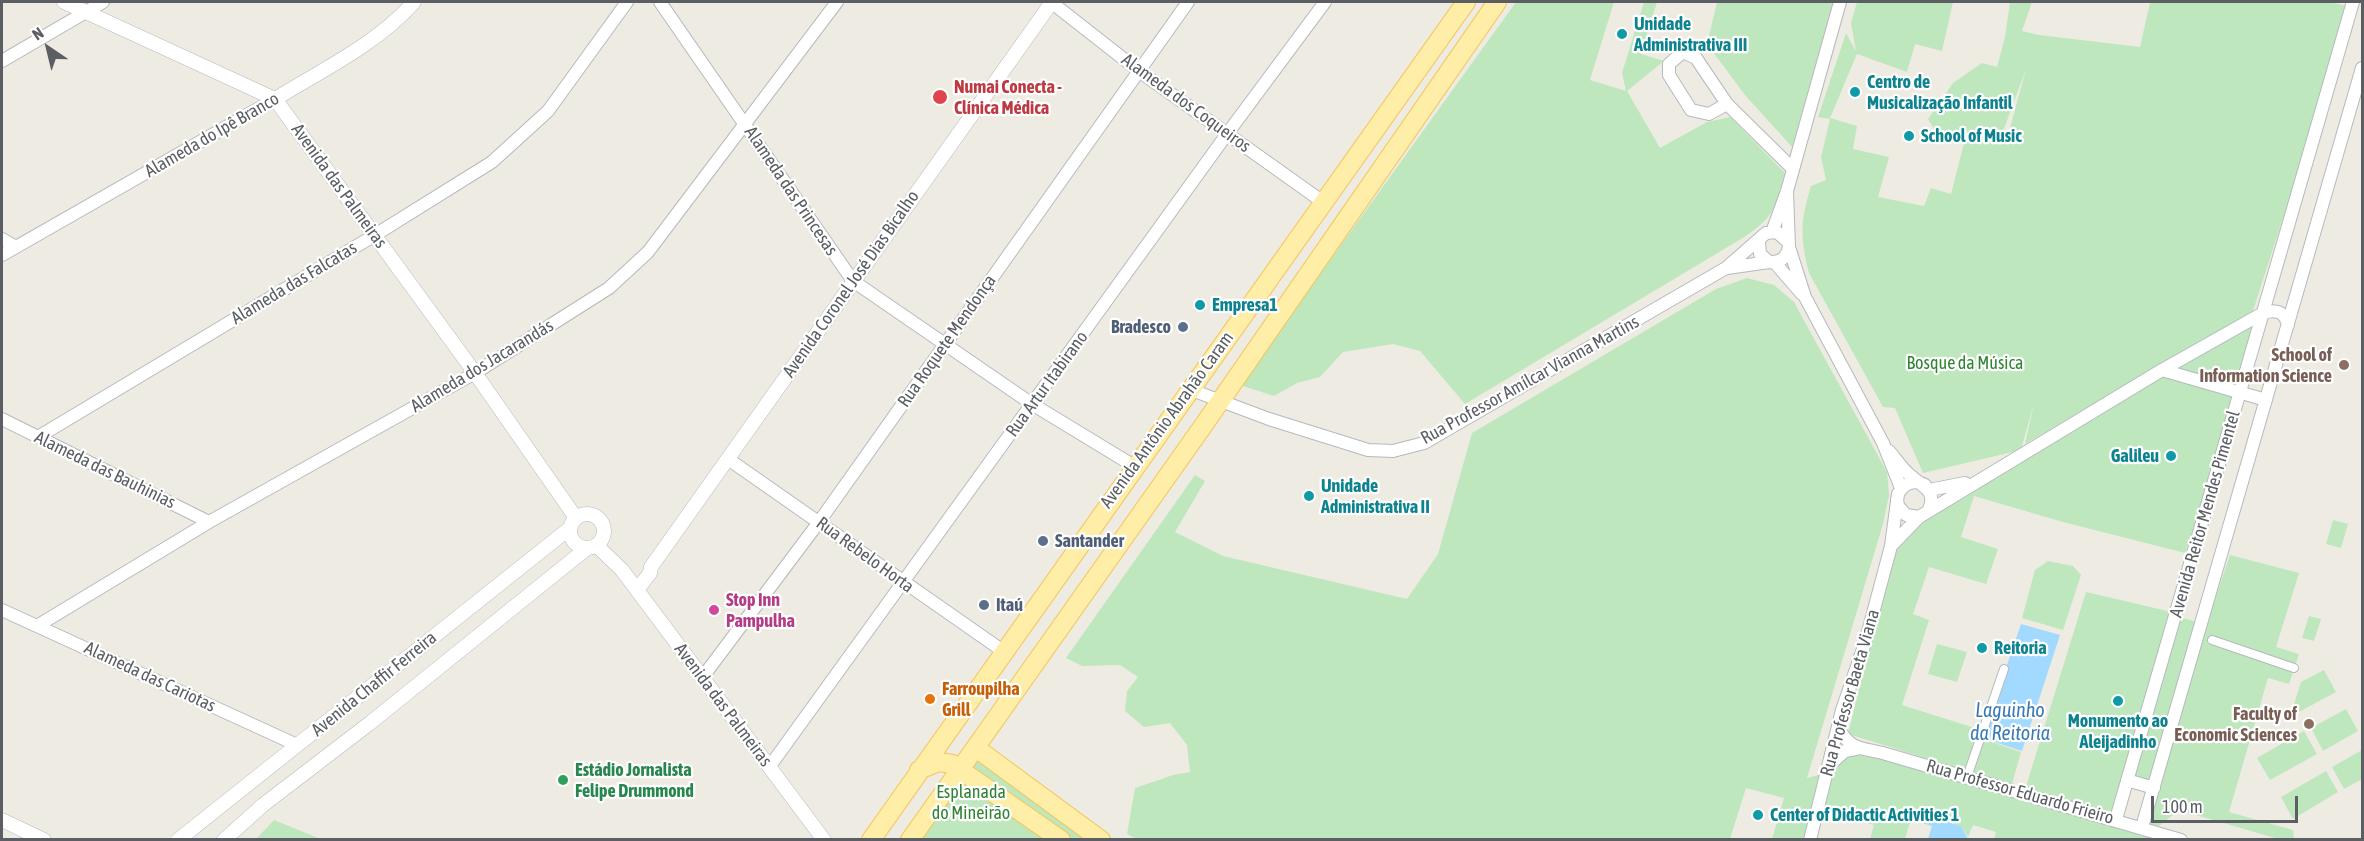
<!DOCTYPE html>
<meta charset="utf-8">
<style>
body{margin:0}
#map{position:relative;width:2364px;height:841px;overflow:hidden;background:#eeebe3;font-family:"Asap Condensed",sans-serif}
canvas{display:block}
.frame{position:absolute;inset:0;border:3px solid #5b5f64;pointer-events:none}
.north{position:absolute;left:18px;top:18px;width:60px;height:60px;-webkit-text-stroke:4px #fff;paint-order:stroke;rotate:325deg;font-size:16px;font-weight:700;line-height:24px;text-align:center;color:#5b5f64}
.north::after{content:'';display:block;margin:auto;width:21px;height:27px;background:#5b5f64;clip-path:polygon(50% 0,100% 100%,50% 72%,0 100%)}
.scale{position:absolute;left:2151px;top:796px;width:147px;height:27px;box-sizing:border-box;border:3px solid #5b5f64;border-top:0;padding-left:8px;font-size:18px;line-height:21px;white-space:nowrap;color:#5b5f64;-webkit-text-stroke:4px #fff;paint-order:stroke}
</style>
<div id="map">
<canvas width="2364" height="841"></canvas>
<div class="frame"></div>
<div class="north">N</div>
<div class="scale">100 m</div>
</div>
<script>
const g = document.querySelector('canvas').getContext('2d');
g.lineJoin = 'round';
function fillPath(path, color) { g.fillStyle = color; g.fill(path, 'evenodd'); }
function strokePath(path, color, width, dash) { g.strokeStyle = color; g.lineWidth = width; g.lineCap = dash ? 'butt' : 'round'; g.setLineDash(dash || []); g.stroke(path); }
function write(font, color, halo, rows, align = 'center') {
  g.font = font + ' "Asap Condensed",sans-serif'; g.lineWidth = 4.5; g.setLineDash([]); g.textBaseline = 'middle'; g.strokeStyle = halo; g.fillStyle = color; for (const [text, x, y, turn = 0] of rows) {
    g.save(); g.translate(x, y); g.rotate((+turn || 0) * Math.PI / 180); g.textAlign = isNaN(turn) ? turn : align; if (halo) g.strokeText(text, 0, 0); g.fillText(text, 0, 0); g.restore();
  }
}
fillPath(new Path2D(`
 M1516 2H1614L1590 80 1626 91 1622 73 1644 2H1657L1641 54 1664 61 1627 91 1660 148 1707 122 1730 117 1785 173C1774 210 1774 218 1741 239L1465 404 1420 351 1393 344 1343 352 1320 377 1297 383 1274 396 1240 385Z
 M1717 2H1833L1792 147 1745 95 1707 44Z
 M1857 2H1953L1942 51 1915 44 1907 72 1857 54 1830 118 1857 126 1853 149 1889 157 1878 197 1924 206 1931 188 1951 194 1964 143 1925 140 1935 131 1928 119 1953 83 1982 63 1997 67 2005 37 2010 2H2032L2022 31 2039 35 2140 47 2150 2H2329L2351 7 2253 311 2025 444 2034 403 2021 450 1923 473 1895 408 1883 407 1809 273C1800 237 1800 222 1811 186L1826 180 1821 157 1830 119 1818 117 1846 33 1856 51 1851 23ZM2026 69 2007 139 1998 145Z
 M1747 278 1774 285 1794 302 1887 472 1889 495 1883 524 1807 778 1826 773 1845 751 1967 777 1980 738 2021 752 2011 788 2177 839H1994L1996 832 1973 825 1968 837 1961 826 1926 815 1916 821 1911 819 1905 839H1870L1874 825 1819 811 1810 839H1772L1784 798 1746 788 1730 839H1136L1127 834 1135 788 1173 775 1190 772 1187 745 1170 723 1144 727 1125 711 1127 691 1138 677 1120 665 1082 666 1066 658 1195 475 1205 481 1175 532 1223 556 1407 599 1438 554 1472 433 1716 289Z
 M2263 313 2240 392 2162 370Z
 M2159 375 2234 392 2202 503 2185 553 2063 522 1974 496 1961 537 1998 549 1986 584 1929 567 1913 614 1929 620 1902 705 1981 730 1964 770 1848 734 1894 547 1921 519Z
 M2333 520 2348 524 2341 548 2326 544Z
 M2230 555 2299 573 2276 647 2299 654 2289 684 2268 678 2229 812 2293 830 2294 839H2278L2179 810 2154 830 2142 827 2154 788 2127 781 2116 819 2024 793 2086 592 2176 613 2175 616 2201 623 2199 646Z
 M2048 561 2073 566 2081 575 2063 630 2022 618 2035 570Z
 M2309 616 2321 619 2314 641 2302 638Z
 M1937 644 1967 652 1957 682 1928 674Z
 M2324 670 2336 692 2299 712 2294 704 2301 682Z
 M2346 709 2358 731 2323 751 2311 728Z
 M2304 731 2317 754 2270 780 2257 758Z
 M963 750 1089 839 898 840Z
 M2362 750V779L2344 789 2332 767Z
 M2326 771 2338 792 2293 819 2281 797Z
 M274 820 321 839H256Z`), '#bfe7be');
fillPath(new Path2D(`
 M2021 624 2060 635 2022 751 1982 738Z
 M1926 815 1961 826 1968 839H1928L1932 826 1916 821Z`), '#a2d9ff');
const pedestrian = new Path2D(`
 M2212 640 2294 668
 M1967 777 2004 669`);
const minor = new Path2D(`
 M660 2 853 281 1032 404 1134 466
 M1051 2 1139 71 1323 202
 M2 61 103 2
 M1727 104 1709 114 1691 110 1669 75V64L1683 52 1696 58 1727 104 1793 169
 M1787 191 1789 247 1805 297 1883 443 1901 488
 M1772 232 1787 191 1840 2
 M2 239 16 247
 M1759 241 1760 254 1769 262C1780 263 1787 258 1789 247
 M2 255 275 99
 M1775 263 1802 294
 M1727 268 1769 262
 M2162 370 2266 400
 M1189 389 1269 419 1368 450 1393 451 1424 443 1726 268 1766 233 1777 232 1788 242
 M2 419 209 522
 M38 437 375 235 492 162 548 111 627 2
 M1889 451C1896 459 1903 470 1911 476 1923 487 1937 491 1929 509
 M728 459 1003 651
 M1929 490 1965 483
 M1897 499 1898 506 1906 515 1919 517 2162 370 2263 313C2275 309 2285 311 2288 325
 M1891 546 1919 517
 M2 610 297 745
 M37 626 209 522 475 373 609 288 648 252 837 2
 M702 678 819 522 1188 2
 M1838 727C1851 752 1862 747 1886 754L2181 840
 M770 766 1227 134 1325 2
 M1828 766 1845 751 1856 749
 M2127 780 2154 788
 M2116 819 2353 2
 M2142 827 2362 68
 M1810 840 1842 710 1865 643 1891 546 1898 494C1904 483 1914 479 1925 485`);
const tertiary = new Path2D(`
 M64 2 275 99 475 373 576 518
 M275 99C322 70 377 44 414 2
 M570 531a17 17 0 1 1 34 0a17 17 0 1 1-34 0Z
 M597 546 622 570 824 840
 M637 590 650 573 651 567 1052 2
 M2 820 44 840
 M178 840 570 528
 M224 840 263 805 370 723 586 549`);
const primary = new Path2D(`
 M976 748 1101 840
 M919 770 939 762 952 764 1061 840
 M871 840 1466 2
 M910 840 1203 426 1497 2`);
strokePath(pedestrian, '#b5b9bd', 10);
strokePath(minor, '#b5b9bd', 14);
strokePath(tertiary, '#b5b9bd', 15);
strokePath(primary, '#f5c455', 20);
strokePath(pedestrian, '#fff', 8);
strokePath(minor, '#fff', 12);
strokePath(tertiary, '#fff', 14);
strokePath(primary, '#ffeea7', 18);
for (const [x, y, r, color] of [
 [1622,34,6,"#0f9aa8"],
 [1855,92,6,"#0f9aa8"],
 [940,97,8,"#e0444e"],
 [1909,136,6,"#0f9aa8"],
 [1200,305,6,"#0f9aa8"],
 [1183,327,6,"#5c6f8a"],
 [2344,365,6,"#8d6e63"],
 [2171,456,6,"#0f9aa8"],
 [1309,496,6,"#0f9aa8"],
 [1043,541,6,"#5c6f8a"],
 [984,605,6,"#5c6f8a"],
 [714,610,6,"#d1479c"],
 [1982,648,6,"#0f9aa8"],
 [930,699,6,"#e8710a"],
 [2118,701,6,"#0f9aa8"],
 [2309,724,6,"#8d6e63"],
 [563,780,6,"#2e9e5b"],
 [1758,815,6,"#0f9aa8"]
]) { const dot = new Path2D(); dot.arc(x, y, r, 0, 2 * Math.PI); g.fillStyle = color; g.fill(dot); strokePath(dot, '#fff', 2); }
write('bold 18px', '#0d838f', '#fff', [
 ["Unidade",1634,24],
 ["Administrativa III",1634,45],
 ["Centro de",1867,82],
 ["Musicalização Infantil",1867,103],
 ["School of Music",1921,136],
 ["Empresa1",1212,305],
 ["Galileu",2159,456,"right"],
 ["Unidade",1321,486],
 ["Administrativa II",1321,507],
 ["Reitoria",1994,648],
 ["Monumento ao",2118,721,"center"],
 ["Aleijadinho",2118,742,"center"],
 ["Center of Didactic Activities 1",1770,815]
], 'left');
write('bold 18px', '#be3a42', '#fff', [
 ["Numai Conecta -",954,87],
 ["Clínica Médica",954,108]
], 'left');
write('18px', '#5b5f64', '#fff', [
 ["Alameda dos Coqueiros",1186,103,36],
 ["Alameda do Ipê Branco",212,135,-30],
 ["Avenida das Palmeiras",339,186,54],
 ["Alameda das Princesas",791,191,56],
 ["Alameda das Falcatas",294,283,-31],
 ["Avenida Coronel José Dias Bicalho",851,284,-55],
 ["Rua Roquete Mendonça",947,341,-55],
 ["Alameda dos Jacarandás",482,366,-31],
 ["Rua Professor Amílcar Vianna Martins",1530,380,-29],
 ["Rua Artur Itabirano",1047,384,-54],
 ["Avenida Antônio Abrahão Caram",1167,420,-54],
 ["Alameda das Bauhinias",105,470,26],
 ["Avenida Reitor Mendes Pimentel",2205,514,-74],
 ["Rua Rebelo Horta",865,555,36],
 ["Alameda das Cariotas",150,677,25],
 ["Avenida Chaffir Ferreira",374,684,-39],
 ["Rua Professor Baeta Viana",1850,693,-74],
 ["Avenida das Palmeiras",723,705,53],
 ["Rua Professor Eduardo Frieiro",2020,792,16]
]);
write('bold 18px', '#4e5e75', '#fff', [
 ["Bradesco",1171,327,"right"],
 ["Santander",1055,541],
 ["Itaú",996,605]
], 'left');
write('bold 18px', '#785e54', '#fff', [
 ["School of",2332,355],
 ["Information Science",2332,376],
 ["Faculty of",2297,714],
 ["Economic Sciences",2297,735]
], 'right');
write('18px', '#328433', '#fff', [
 ["Bosque da Música",1965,363],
 ["Esplanada",971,792],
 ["do Mineirão",971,813]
]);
write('bold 18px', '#b23c85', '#fff', [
 ["Stop Inn",726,600],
 ["Pampulha",726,621]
], 'left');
write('bold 18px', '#c56008', '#fff', [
 ["Farroupilha",942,689],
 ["Grill",942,710]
], 'left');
write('bold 18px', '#27864d', '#fff', [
 ["Estádio Jornalista",575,770],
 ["Felipe Drummond",575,791]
], 'left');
write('italic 20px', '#3c7ab4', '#fff', [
 ["Laguinho",2010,711],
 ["da Reitoria",2010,734]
]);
</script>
